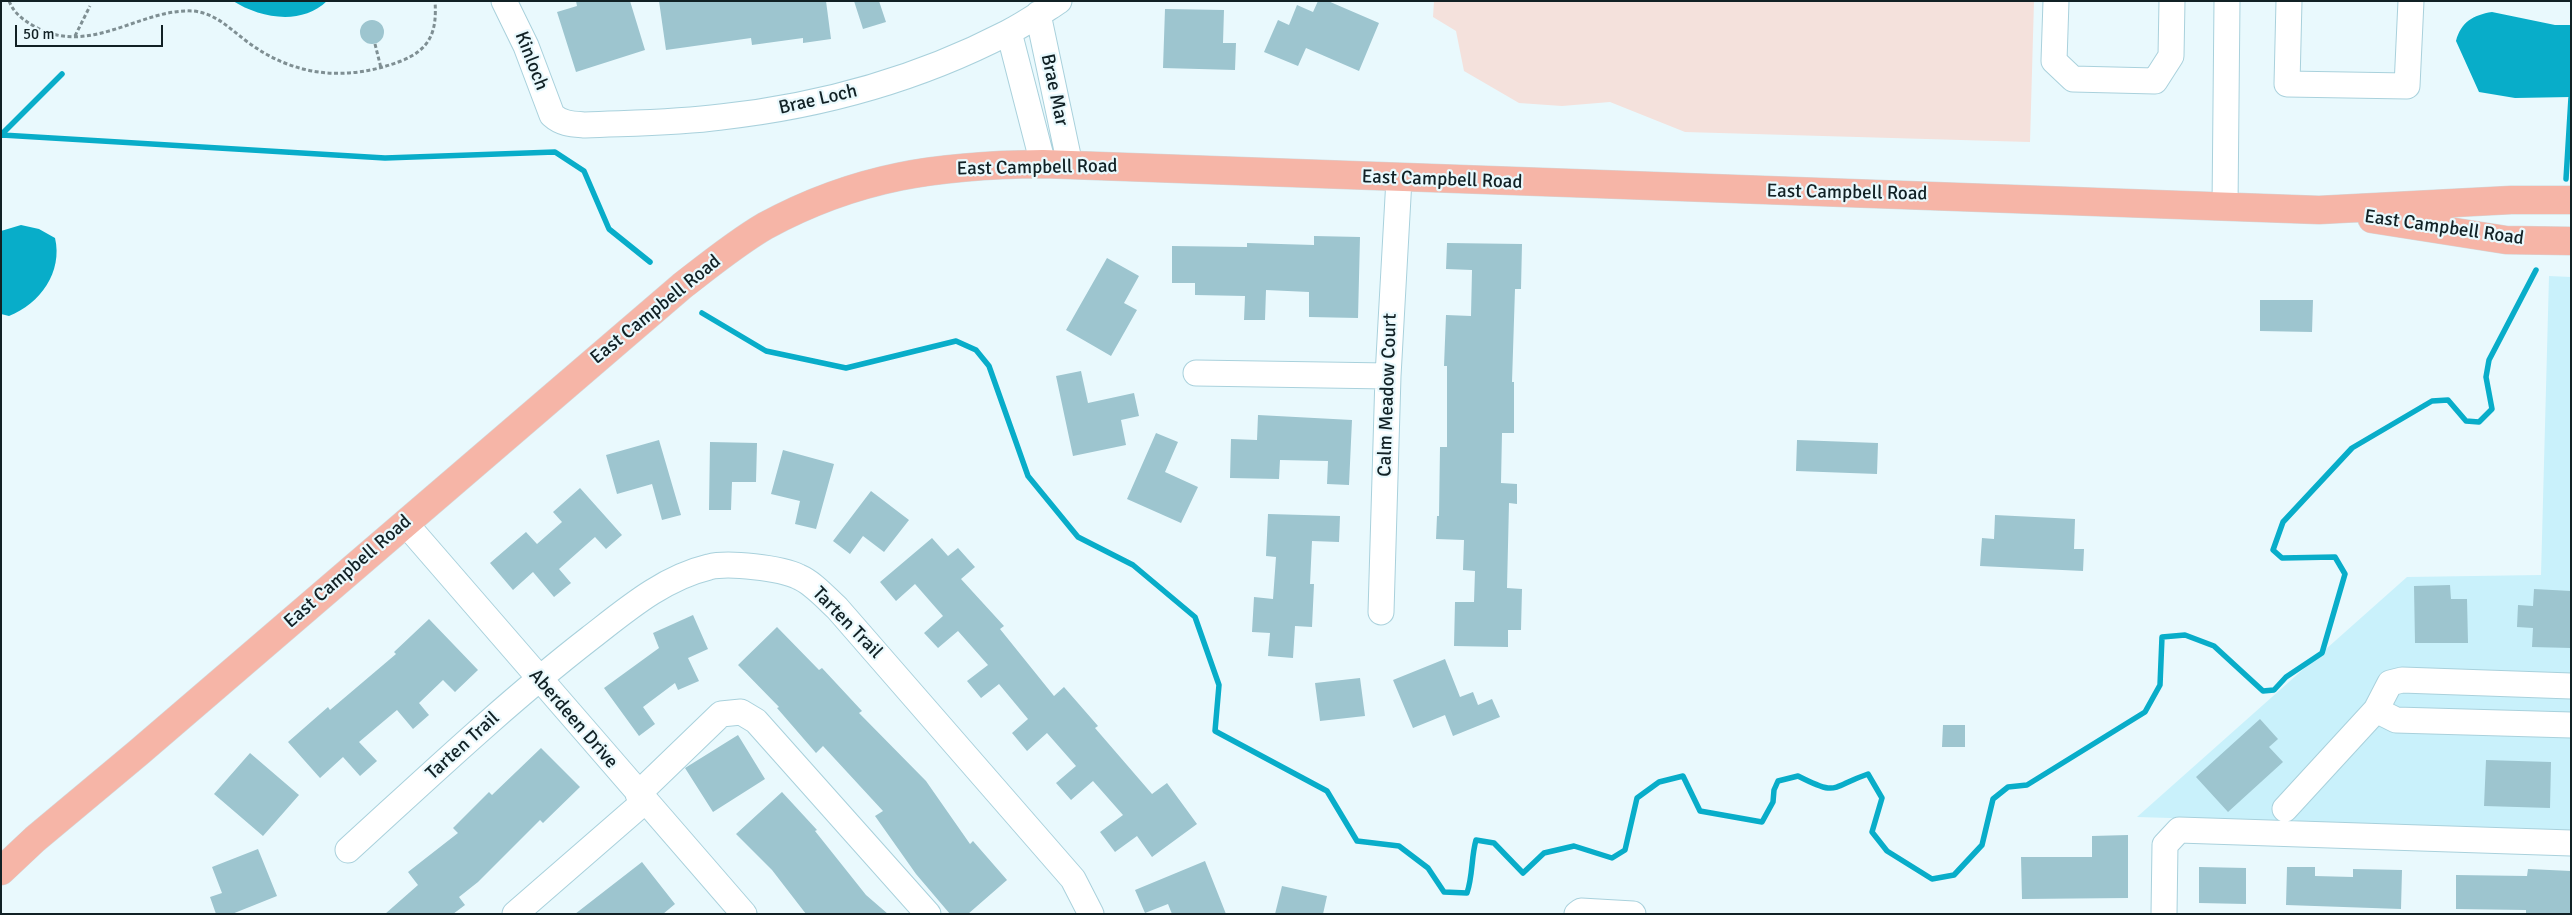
<!DOCTYPE html>
<style>
body{margin:0}
#map{position:relative;width:2572px;height:915px;overflow:hidden;background:#e9f9fd;font-family:Signika,sans-serif}
canvas{display:block}
.frame{position:absolute;inset:0;border:2px solid #112125;pointer-events:none}
.scale{position:absolute;left:15px;top:25px;width:148px;height:22px;box-sizing:border-box;border:2px solid #112125;border-top:0;padding-left:6px;font-size:15px;line-height:18px;white-space:nowrap;color:#112125;-webkit-text-stroke:4px #e9f9fd;paint-order:stroke}
</style>
<div id="map">
<canvas width="2572" height="915"></canvas>
<div class="frame"></div>
<div class="scale">50 m</div>
</div>
<script>
const g = document.querySelector('canvas').getContext('2d');
g.lineJoin = 'round';
function fillPath(path, color) { g.fillStyle = color; g.fill(path, 'evenodd'); }
function strokePath(path, color, width, dash) { g.strokeStyle = color; g.lineWidth = width; g.lineCap = dash ? 'butt' : 'round'; g.setLineDash(dash || []); g.stroke(path); }
function write(font, color, halo, rows, align = 'center') {
  g.font = font + ' Signika,sans-serif'; g.lineWidth = 4.5; g.setLineDash([]); g.textBaseline = 'middle'; g.strokeStyle = halo; g.fillStyle = color; for (const [text, x, y, turn = 0] of rows) {
    g.save(); g.translate(x, y); g.rotate((+turn || 0) * Math.PI / 180); g.textAlign = isNaN(turn) ? turn : align; if (halo) g.strokeText(text, 0, 0); g.fillText(text, 0, 0); g.restore();
  }
}
fillPath(new Path2D(`
 M2549 276 2571 277V830L2137 817 2407 577 2541 575Z`), '#c9f1fb');
fillPath(new Path2D(`
 M1434 1H2034L2030 142 1685 132 1610 102 1562 106 1519 103 1464 71 1456 31 1433 17Z`), '#f4e1dc');
fillPath(new Path2D(`
 M233 1H327C301 26 260 18 233 1Z
 M2492 12 2555 25H2571V97L2515 98 2479 92 2456 41C2461 22 2473 15 2492 12Z
 M21 225 39 229 55 238C63 272 40 304 9 316L1 314V231Z`), '#08adc9');
strokePath(new Path2D(`
 M1 135 62 74
 M2 135 385 158 555 152 584 171 609 229 650 262
 M2566 179 2571 98
 M702 313 766 351 846 368 956 341 976 350 989 366 1028 476 1078 537 1133 565 1195 617 1219 685 1215 731 1327 791 1357 841 1399 846 1428 868 1444 892 1467 893C1473 875 1471 858 1476 840L1494 843 1523 873 1544 853 1574 846 1612 858 1625 850 1637 798 1659 782 1683 776 1700 811 1762 822 1773 802 1774 790 1778 781 1798 776C1839 797 1830 787 1868 774L1882 798 1872 832 1887 851 1932 879 1954 875 1982 845 1993 799 2008 787 2027 785 2145 712 2160 685 2162 637 2185 635 2214 646 2263 691 2274 690 2286 677 2322 653 2345 574 2335 557 2282 558 2273 550 2283 522 2352 448 2432 401 2448 400 2466 421 2479 422 2492 409 2486 377 2489 360 2536 270`), '#08adc9', 5.5);
fillPath(new Path2D(`
 M576 1H630L645 50 576 72 557 12 577 6Z
 M659 1H826L831 39 803 43V38L752 45 751 38 666 50Z
 M854 1H879L886 22 863 29Z
 M1318 1H1328L1379 23 1359 71 1306 48 1298 66 1264 52 1278 20 1289 25 1297 5 1313 12Z
 M1165 9 1224 10 1223 43H1236L1235 70 1163 68Z
 M360 32a12 12 0 1 1 24 0a12 12 0 1 1-24 0Z
 M1314 236 1360 237 1358 318 1309 317V292L1266 290 1265 320H1244L1245 296 1195 295V283H1172V246L1247 247V243L1314 245Z
 M1447 243 1522 244 1521 289H1515L1512 382H1514V433H1502L1501 483 1517 484V504L1509 503 1507 588 1522 589 1521 630H1508V647L1454 646 1455 602H1474L1475 571 1463 570 1464 540 1436 539 1437 516H1439L1440 447H1447V366H1444L1446 315 1471 316 1472 270 1446 269Z
 M1107 258 1139 276 1124 303 1137 310 1111 356 1066 330Z
 M2260 300H2313L2312 332 2260 331Z
 M1081 371 1088 403 1134 393 1139 416 1121 420 1126 445 1073 456 1056 376Z
 M1258 415 1352 420 1349 485 1327 484 1328 461 1280 460 1279 479 1230 478 1231 439 1257 440Z
 M1156 433 1178 442 1165 472 1198 487 1181 523 1127 499Z
 M659 440 681 515 662 520 652 484 617 494 606 455Z
 M1797 440 1878 443 1877 474 1796 471Z
 M710 442 757 443 756 482H732L731 510H709Z
 M783 450 834 464 816 529 795 524 800 501 771 494Z
 M580 488 622 535 606 549 595 537 559 569 571 583 554 597 533 572 513 590 490 563 526 532 537 544 562 522 553 512Z
 M871 491 909 520 884 552 863 536 850 554 833 541Z
 M1268 514 1340 516 1339 542 1312 541 1310 584H1314L1312 627 1295 626 1293 658 1268 656 1270 633 1252 632 1254 597 1273 599 1276 557 1266 556Z
 M1995 515 2075 519 2074 549H2084L2083 571 1980 566 1982 538 1994 539Z
 M932 538 948 556 958 548 975 567 961 579 1004 626 1000 629 1054 696 1064 687 1098 726 1095 728 1152 794 1167 783 1197 824 1152 857 1137 836 1115 852 1100 832 1123 815 1093 781 1071 800 1056 783 1076 766 1047 733 1027 751 1012 733 1028 719 999 684 981 698 967 681 988 665 958 631 938 648 924 633 943 616 915 584 896 601 880 582Z
 M2450 585 2451 599H2467L2468 643H2415L2414 586Z
 M2534 589 2571 591V648L2532 647 2533 628 2517 627 2518 605 2533 606Z
 M693 615 708 649 688 658 699 681 678 690 675 683 643 707 655 724 639 736 604 688 659 648 653 633Z
 M429 619 478 670 455 692 443 680 419 703 429 715 413 729 397 710 359 742 377 761 360 776 343 757 320 778 288 742 328 707 330 710 396 654 394 652Z
 M777 627 819 670 822 668 862 711 859 713 926 781 970 844 973 841 1007 880 968 914H950L916 874 875 816 883 811 823 746 816 753 777 708 779 707 738 665Z
 M1445 659 1460 697 1473 692 1478 705 1492 699 1500 717 1453 736 1445 715 1413 728 1393 680Z
 M1360 678 1365 716 1320 721 1315 683Z
 M2260 719 2278 739 2269 747 2283 762 2228 812 2196 777Z
 M1943 725H1965V747H1942Z
 M738 735 765 779 713 812 685 768Z
 M541 748 580 787 543 823 540 820 478 882 459 897 465 905 453 914H385L418 885 408 872 458 833 453 828 489 792 492 795Z
 M250 753 299 795 263 836 214 794Z
 M2486 760 2551 762 2550 808 2484 806Z
 M782 792 817 830 815 831 866 895 888 914H806L772 870 736 834Z
 M2128 835V898L2022 899 2021 857H2092V836Z
 M258 849 277 896 232 914H216L210 897 222 893 212 867Z
 M1205 861 1226 914H1172L1168 904 1145 913 1135 890Z
 M642 862 675 904 663 914H575Z
 M2199 867 2246 868V904L2199 903Z
 M2287 867H2315V876L2353 877V869L2402 870 2401 909 2286 905Z
 M2528 869 2571 871V914H2526V910L2456 909V875L2527 876Z
 M1282 886 1327 896 1323 914H1275Z`), '#9dc5cf');
const minor = new Path2D(`
 M504 1 526 46 552 115C562 124 572 124 585 125 630 123 676 123 721 117 821 106 918 79 1007 33 1025 24 1042 12 1059 1
 M2056 1 2054 61 2073 79 2155 81 2171 56 2172 1
 M2289 1 2287 84 2407 86 2411 1
 M1038 14 1070 165
 M1009 32 1043 164
 M2225 207 2227 1
 M1196 373 1388 376
 M405 523 744 914
 M1381 612 1388 376 1399 179
 M2571 686 2402 680 2390 683 2376 710 2396 720 2571 725
 M638 794 721 714 741 712 756 721 928 914
 M2285 809 2376 710
 M348 850C427 778 505 704 590 638 626 610 663 578 709 567 728 562 781 568 799 577 813 583 825 597 837 608L1073 879 1091 914
 M515 914 645 801
 M1577 914 1581 911 1633 914
 M2164 914 2165 845 2179 830 2571 843`);
const major = new Path2D(`
 M2372 219 2506 240 2571 241
 M1 871 35 839 138 753 682 286C709 265 736 243 765 226 857 176 939 165 1043 164L2319 210 2511 200H2571`);
strokePath(minor, '#a9d1dc', 27);
strokePath(major, '#d4d7d8', 29);
strokePath(new Path2D(`
 M9 1C14 13 22 19 32 25 88 59 140 8 193 11 215 13 229 28 245 40 293 77 346 82 401 61 431 49 437 31 435 1
 M75 36 90 6
 M375 44 381 68`), '#7f8f93', 3, [4, 2.5]);
strokePath(minor, '#fff', 25);
strokePath(major, '#f6b5a7', 28);
write('19px', '#112125', '#e9f9fd', [
 ["Kinloch",531,61,69],
 ["Brae Mar",1054,90,78],
 ["Brae Loch",818,100,-13],
 ["East Campbell Road",1037,168,-1],
 ["East Campbell Road",1442,180,2],
 ["East Campbell Road",1847,193,1],
 ["East Campbell Road",2444,228,8],
 ["East Campbell Road",656,310,-39],
 ["Calm Meadow Court",1388,395,-88],
 ["East Campbell Road",348,572,-41],
 ["Tarten Trail",847,623,46],
 ["Aberdeen Drive",573,719,49],
 ["Tarten Trail",463,746,-42]
]);
</script>
